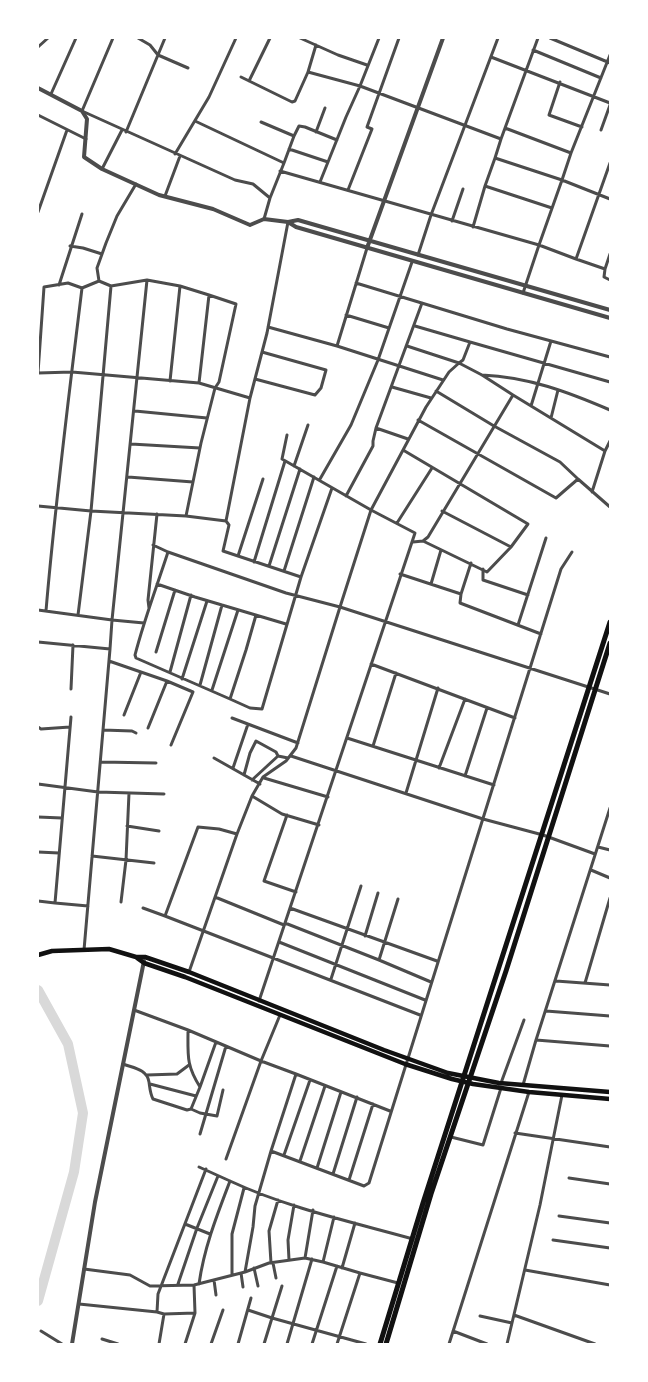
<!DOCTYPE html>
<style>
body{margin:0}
#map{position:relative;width:648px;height:1382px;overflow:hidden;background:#fff;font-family:"Alegreya Sans",sans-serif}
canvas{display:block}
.frame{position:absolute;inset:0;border:39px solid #fff;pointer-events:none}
</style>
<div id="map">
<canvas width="648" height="1382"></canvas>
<div class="frame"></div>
</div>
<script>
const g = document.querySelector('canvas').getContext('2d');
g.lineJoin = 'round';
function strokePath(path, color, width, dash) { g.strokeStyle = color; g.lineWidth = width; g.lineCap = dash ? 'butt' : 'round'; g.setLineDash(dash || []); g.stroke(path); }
strokePath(new Path2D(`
 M38 990 68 1044 83 1113 74 1172 38 1301`), '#d9d9d9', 10);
strokePath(new Path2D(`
 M113 38 82 111 235 180 253 184 270 198 264 219
 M138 38 150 45 158 55 188 68
 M300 38 338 55 367 65
 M379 38 360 86 501 139 538 38
 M550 38 610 63
 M316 45 308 72 360 86 346 117 320 182
 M38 47 48 38
 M533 50 601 78
 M491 57 610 103
 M241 77 292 102 295 101 308 72
 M249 81 270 38
 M560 82 549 115 582 127
 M51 94 76 38
 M38 115 86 139
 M195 121 284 163 270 198
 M261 122 294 136 284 163
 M505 128 571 153
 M601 130 610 105
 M126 132 165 38
 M316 132 325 108
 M294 136 299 126 305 127 337 140
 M501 139 495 158 562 180 571 153 610 55
 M289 149 328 162
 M175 154 209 97 236 38
 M495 158 485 186 552 208
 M102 169 122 130
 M280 171 539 245 562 180 610 199
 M348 190 372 129 367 127 399 38
 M165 196 180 156
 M38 212 67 130
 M452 221 463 189
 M473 227 485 186
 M70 246 83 248 102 254
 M418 255 431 215 498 38
 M576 259 605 269 610 254
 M605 269 604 277 610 280
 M147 280 180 286 170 381
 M99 281 97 268 106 243 117 216 136 184
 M356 283 507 329 610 357
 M59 285 82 214
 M180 286 209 295 199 383
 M82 288 99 281 111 286 91 511 186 516 201 443 215 388 219 382 236 304 209 295
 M523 293 539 245 576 259 610 163
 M346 315 389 328
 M415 326 470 342
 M268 327 337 346 443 380
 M337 346 367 248
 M407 346 459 363 463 360 470 342 610 382
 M482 375C529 377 568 392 610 410
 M255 379 315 395 321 388 326 370 262 352
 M392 387 431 398
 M513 395 605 451 592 492
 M531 406 551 341
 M135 411 207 418
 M551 418 558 390
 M418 420 556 498 578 479 560 462 494 426 436 391
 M376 428 408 439
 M287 435 282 459 371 510 426 407 449 372 459 363 482 375 513 395 428 537 423 541 413 542
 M131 444 200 448
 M403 450 528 524 511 547 487 572 423 541
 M605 451 610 441
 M294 466 308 425
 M128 477 193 482
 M320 479 351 425 378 360 412 262
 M578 479 610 507
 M346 496 373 446V441L376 428 422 303
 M38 506 91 511 78 615
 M442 511 511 547
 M186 516 226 521 250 398
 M226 521 229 525 223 551 301 577 332 488
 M397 523 432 468
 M153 545 168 552
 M238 556 263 479
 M254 562 285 461
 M269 566 300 469
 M483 569V580L528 595
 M284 571 314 477
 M400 574 461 594 471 563
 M157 584 195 597 286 624
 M431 584 441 550
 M461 594 460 603 541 634
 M149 608 148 600 157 514
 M38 610 112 620 147 280 111 286
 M46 611C55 503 69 395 82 288L68 283 44 287 38 373 72 372 199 383 250 398 267 333 288 222
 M256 615 246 650 230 699 136 658 135 655C144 620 157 586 168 552L286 593 340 607 371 510 415 533 259 1001
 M518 625 546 538
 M38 642 110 649 112 620 144 623
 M156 652 175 590
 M109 661 167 681 148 728
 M371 664 515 718
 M170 672 191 595
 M182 679 207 601
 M167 681 193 692 171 745
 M200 685 222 605
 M71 689 73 645
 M212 690 238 610
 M230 699 250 708 262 709 301 577
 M124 715 141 672
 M71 717 55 903 88 906
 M232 718 298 743
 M38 727 41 729 70 727
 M103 730 132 731 136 733
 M347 738 494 785
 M373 746 396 673
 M278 756 288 758
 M291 756 483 819 543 835 595 854
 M214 758 260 784
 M101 762 156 763
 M233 768 248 724
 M439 768 465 699
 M244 775 250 753 256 741 276 752 278 756 252 780
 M465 776 487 708
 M264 778 328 797
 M38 784 98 792 164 794
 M406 793 438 688
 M252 796 282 814 319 825
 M287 815 264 881 296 892
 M38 817 62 818
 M127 826 159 831
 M237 834 219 829 198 827 165 916 420 1015
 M598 847 610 850
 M38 852 59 853
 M92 856 154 863
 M591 870 610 878
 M215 897 284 925
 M398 899 379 960 431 982
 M38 901 55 903
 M121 902 126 860 129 793
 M143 908 165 916
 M290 908 437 961
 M285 923 379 960
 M365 936 378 893
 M279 942 425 1000
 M84 950 110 649
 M189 972 237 834 252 796 263 777 286 761 296 748 340 607 610 694
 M331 979 361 886
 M556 981 610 985
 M585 983 610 898
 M134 1010 188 1030 261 1061 280 1015
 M546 1011 610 1016
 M536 1040 610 1046
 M123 1064C133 1068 147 1069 149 1082 150 1089 150 1093 153 1099L187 1110 191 1109 200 1087C186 1065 188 1055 188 1030
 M147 1075 177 1074 189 1065
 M501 1083 524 1020
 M150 1084 196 1096
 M523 1085 536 1040 610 808
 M200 1087 216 1042
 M191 1109 200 1113 217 1116 223 1090
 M390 1111 296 1074 271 1151 364 1186 369 1183 561 569 572 552
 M515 1133 610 1147
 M200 1134 226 1046
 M451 1137 483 1145 501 1088
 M284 1155 310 1080
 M226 1159 261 1061 296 1074
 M300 1161 325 1086
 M199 1167 230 1181
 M317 1168 341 1092
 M333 1174 357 1097
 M569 1178 610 1184
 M349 1180 373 1104
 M559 1216 610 1223
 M185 1224 210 1234
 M553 1240 610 1248
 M305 1258 313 1210
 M289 1260 288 1240 294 1205
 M323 1262 334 1217
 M271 1263 269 1231 278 1200
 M273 1263 276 1278
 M254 1268 258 1286
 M342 1268 355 1223
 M84 1269 130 1275 150 1286 194 1285 245 1272 269 1263 305 1258 323 1262 360 1273
 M525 1270 610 1285
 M245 1272 253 1227 255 1206 271 1151
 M241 1273 243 1287
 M232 1275V1234L244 1188
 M214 1280 216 1295
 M178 1284 197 1228 218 1176
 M199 1284C204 1248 217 1215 230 1181 288 1208 352 1222 413 1239
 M79 1304 157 1312
 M248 1310 272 1318 282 1286
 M164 1314 195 1313
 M514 1315 595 1344
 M480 1316 512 1323
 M41 1331 62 1344
 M453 1331 487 1344
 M102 1339 118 1344
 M159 1344 164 1314 157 1312 158 1294 206 1169
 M185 1344 195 1313 194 1285
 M211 1344 223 1310
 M238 1344 251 1298
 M264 1344 272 1318 366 1344
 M287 1344 312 1259
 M312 1344 337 1266
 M337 1344 360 1273 398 1283
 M449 1344 529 1092
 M507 1344 540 1205 562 1095`), '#4c4c4c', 3);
strokePath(new Path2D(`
 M38 88 82 111 87 119 84 157 102 169 159 195 213 209 250 225 264 219 288 222 298 220 610 310
 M288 222 296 227 610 318
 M367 248 443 38
 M72 1344 95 1202 144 961`), '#4c4c4c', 4);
strokePath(new Path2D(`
 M38 955 52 951 109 949 136 957H145L189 972 384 1050 448 1073 499 1083 610 1092
 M137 958 144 963 185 977 405 1064 452 1079 473 1084 529 1092 610 1099`), '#111', 4.5);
strokePath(new Path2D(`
 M380 1344 423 1203 610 622
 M386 1344 431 1194 506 971 610 643`), '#111', 5);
</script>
